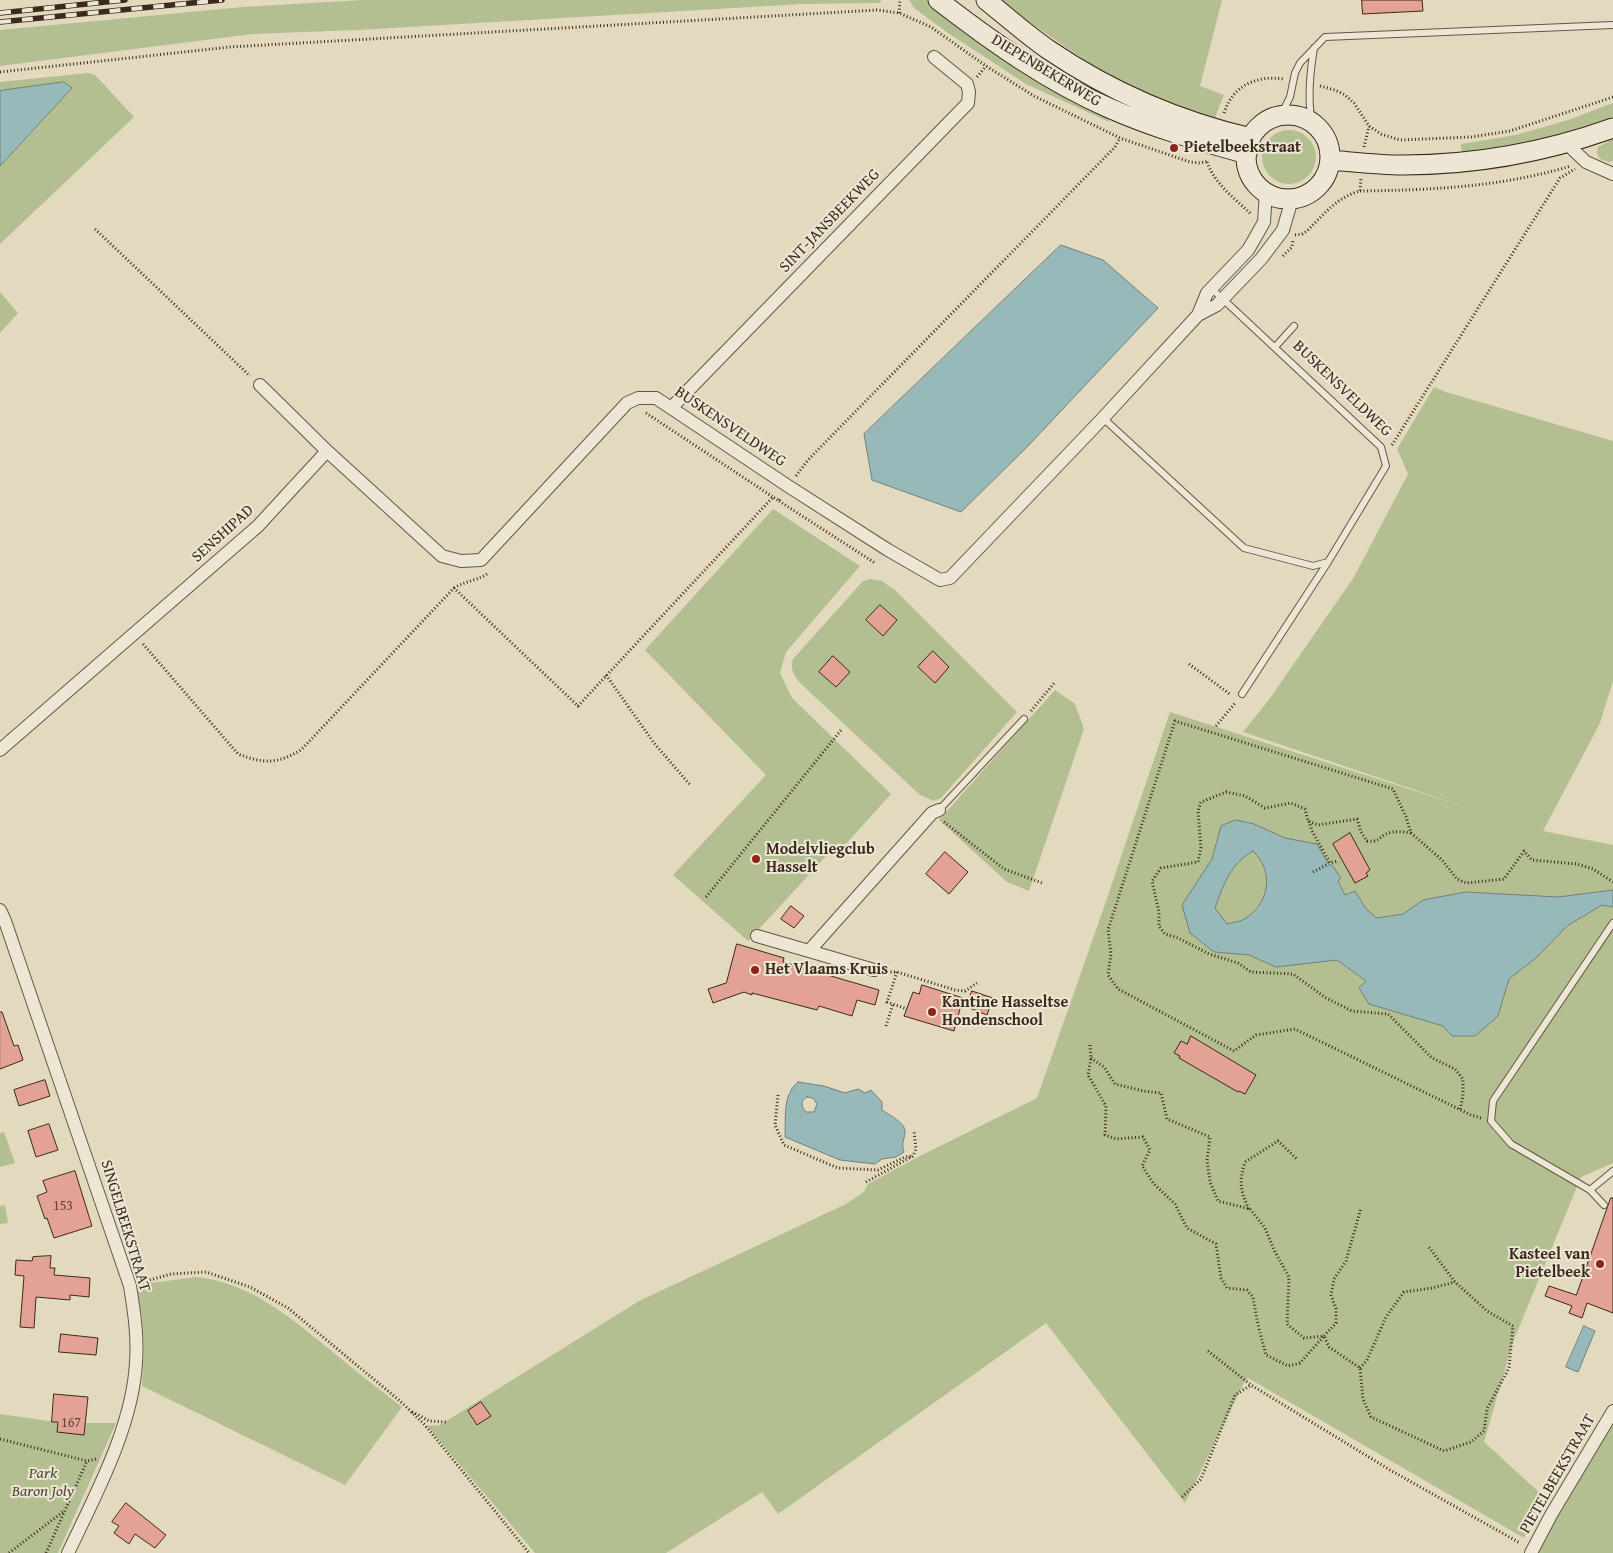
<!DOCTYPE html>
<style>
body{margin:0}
canvas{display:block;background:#e2d9be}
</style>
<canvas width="1613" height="1553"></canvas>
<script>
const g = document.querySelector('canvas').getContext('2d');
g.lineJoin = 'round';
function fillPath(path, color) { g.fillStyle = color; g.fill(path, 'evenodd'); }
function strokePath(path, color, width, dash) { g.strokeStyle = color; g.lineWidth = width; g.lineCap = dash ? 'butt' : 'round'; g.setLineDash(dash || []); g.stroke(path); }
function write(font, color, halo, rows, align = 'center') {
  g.font = font + ' "Gentium Book Plus",serif'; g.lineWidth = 4; g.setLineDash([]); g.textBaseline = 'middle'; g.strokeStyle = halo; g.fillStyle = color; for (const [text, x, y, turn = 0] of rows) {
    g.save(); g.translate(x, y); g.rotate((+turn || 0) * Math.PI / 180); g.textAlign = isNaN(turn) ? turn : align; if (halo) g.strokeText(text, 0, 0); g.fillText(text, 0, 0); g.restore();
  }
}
fillPath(new Path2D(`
 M363 0H881L880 3 802 4 358 30 253 34 0 66V30L243 7Z
 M909 0H930L1106 115 1109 122 1026 84 948 33 914 8Z
 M997 0H1222L1200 86 1224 95 1214 120 1173 107 1108 76Z
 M88 73 95 75 134 117 0 244V166L72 88 64 82 0 91V82Z
 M1613 103V117L1605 120 1544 139 1462 153 1461 144 1516 135 1568 120Z
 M1262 157a27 27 0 1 1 54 0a27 27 0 1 1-54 0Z
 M1613 139V161L1609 162 1600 159 1597 153 1598 147Z
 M0 292 18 313 0 333Z
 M1434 387 1446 392 1613 441V681L1600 723 1543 831 1613 845V1163L1581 1177 1513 1342 1484 1442 1542 1495 1524 1538 1248 1378 1244 1383 1185 1503 1046 1323 778 1514 762 1492 666 1553H535L427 1426 440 1425 639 1301 846 1204 864 1192 868 1184 918 1157 1037 1098 1103 910 1170 712 1468 808 1243 732 1268 701 1354 577 1408 474 1397 449Z
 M773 509 860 566 786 652 780 673 792 698 891 794 845 845 838 843 748 941 673 875 765 776V774L645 650Z
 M870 579 882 581 896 591 1017 712 941 798 934 801 920 795 799 682C793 673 790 669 793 659L863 581Z
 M1055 690 1075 704 1084 729 1029 891 1007 882 939 820Z
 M4 1132 15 1163 0 1167V1133Z
 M5 1205 8 1223 0 1224V1206Z
 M196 1277C249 1282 288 1316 328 1348 352 1368 377 1388 402 1407L345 1485 142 1386 144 1347 142 1317 136 1285Z
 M0 1414 63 1423H116L58 1553H0Z
 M1613 1421V1553H1537L1542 1543Z`), '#b4bf91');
const water = new Path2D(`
 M64 82 72 88 0 166V91Z
 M1061 245 1103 260 1158 308 1027 447 961 512 872 480 864 434Z
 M1236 820 1254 824 1285 838 1317 844 1329 865H1332L1341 878 1338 881 1345 895 1355 891 1366 909 1377 918 1403 914 1423 900 1466 892 1558 897 1613 890V907L1602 905 1567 926 1537 957 1509 979 1498 1016 1475 1036H1452L1443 1026 1369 1004 1359 988 1366 981 1337 960 1276 967 1249 955 1214 952 1190 933 1182 905 1212 859 1221 826ZM1253 851C1274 871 1270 902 1246 918 1241 922 1233 922 1227 924L1215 908C1223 885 1231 863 1253 851Z
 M798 1082 824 1086 845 1093 858 1089 865 1093 871 1090 882 1102V1110C889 1115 906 1123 905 1132 904 1142 901 1142 904 1152L896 1157 882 1159 875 1164 840 1160 785 1137C786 1119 782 1095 798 1082ZM807 1097 813 1098 817 1104 814 1112H806C801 1107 800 1100 807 1097Z
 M1584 1326 1595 1331 1578 1372 1566 1367Z`);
fillPath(water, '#97b9ba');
strokePath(water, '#73807b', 1);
const building = new Path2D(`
 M1362 0H1422L1423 11 1363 14Z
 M880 605 897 620 883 636 866 620Z
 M933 651 949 667 935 683 918 667Z
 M833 656 850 672 836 687 819 672Z
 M1350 833 1370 870 1366 873 1368 876 1355 883 1333 844Z
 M945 852 968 872 949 894 926 874Z
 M791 906 804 916 794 928 781 919Z
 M737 944 784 958 783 962 879 990 875 1005 857 1000 852 1016 819 1006 817 1010 752 993V995L744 992 713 1003 708 989 726 983Z
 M922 985 963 998 954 1031 904 1016 913 992 919 994Z
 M972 991 993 998 987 1015 967 1007Z
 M0 1012H2L14 1046 18 1045 23 1060 0 1069Z
 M1191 1036 1256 1075 1245 1094 1239 1091 1238 1092 1179 1058 1180 1056 1174 1053 1181 1041 1187 1044Z
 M45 1080 50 1096 19 1106 14 1090Z
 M49 1124 58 1150 36 1157 28 1131Z
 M75 1171 92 1226 54 1238 47 1218 45 1219 37 1196 47 1192 43 1181Z
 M1611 1198H1613V1313L1587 1303 1582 1318 1569 1313 1572 1306 1545 1296 1549 1286 1576 1295Z
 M51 1256 50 1268H55L54 1275 90 1278 89 1297 70 1295V1300L36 1297 34 1328 20 1327 24 1276 15 1275 16 1260 32 1261 33 1257Z
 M61 1334 98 1338 96 1355 59 1352Z
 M54 1394 88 1397 84 1435 57 1432 58 1422H52Z
 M481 1402 491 1416 477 1425 468 1411Z
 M126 1503 166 1535 155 1548 135 1534 129 1544 114 1533 119 1526 112 1522Z`);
fillPath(building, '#e4a196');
strokePath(building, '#3c2a1c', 1);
const lane = new Path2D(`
 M1281 115 1290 97 1295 73 1300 63 1325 37 1613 25
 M1312 122C1307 98 1310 72 1314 48
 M1275 347 1294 326
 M1103 418 1244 548 1313 566 1328 562 1386 466 1381 447 1211 288
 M1242 694 1328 562
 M939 810 1024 719
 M1590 1190 1613 1171
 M1604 1205 1590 1190 1511 1144 1491 1121 1493 1101 1613 923`);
const street = new Path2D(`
 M1566 143 1586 162 1613 174
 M1198 315 1217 305 1261 259 1283 230 1292 199
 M260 385 327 451 442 556 461 561 481 560 627 403 638 398H656L788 486 888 550 940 580 950 578 1103 418 1198 315 1207 293 1248 250 1255 238 1264 222 1266 192
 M672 407 968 103 969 92 967 84 934 57
 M0 750 258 526 327 451
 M0 910 5 921 130 1286C134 1311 138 1336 136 1362 133 1426 95 1496 68 1553
 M757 936 809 951
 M874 970 809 951 932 813 939 810
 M1531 1553 1551 1515 1613 1411`);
const secondary = new Path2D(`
 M938 0C991 41 1047 81 1109 108 1154 128 1200 141 1247 154
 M986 0C1007 17 1027 35 1049 50 1111 92 1178 121 1251 138
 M1246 157a42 42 0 1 1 84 0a42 42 0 1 1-84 0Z
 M1330 160C1354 162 1378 165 1403 165 1474 165 1546 152 1613 128`);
strokePath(lane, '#665644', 8);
strokePath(street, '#665644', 14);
strokePath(secondary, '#3c2a1c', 21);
strokePath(new Path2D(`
 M899 13 900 0
 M0 72 230 47 877 10 899 13 931 27 986 66 1034 96 1120 138 1190 162 1200 163 1208 161
 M977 77 986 66
 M1320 86 1335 90 1345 95 1354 103 1369 126 1381 134 1400 140 1471 137 1510 131 1613 97
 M1224 113C1233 85 1257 75 1284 79
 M1364 147 1369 126
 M1207 162C1215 184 1234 198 1251 214
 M1360 191C1433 190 1501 187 1571 166
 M95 229 250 376
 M1295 235 1302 234 1307 231C1323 215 1337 197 1360 191L1361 178
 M1283 256 1292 247 1293 240
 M646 413 773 497
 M1392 445 1560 178 1575 169
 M796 476 808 460 1115 147 1120 138
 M779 501 875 563
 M454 588C465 581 476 581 487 574
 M143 644 238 754C264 764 277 764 301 750L454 588 578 706 773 497 779 501 781 498
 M1189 664 1231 695
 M606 675 654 743 691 786
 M1031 711 1055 682
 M1216 726 1236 702
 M1309 821 1312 831 1330 863 1338 861
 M944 822 1004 869 1042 883
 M1411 833C1403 832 1394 830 1386 834 1377 839 1379 842 1367 841L1361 832 1357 819 1318 825 1308 821 1305 809 1291 803 1265 808 1245 796 1226 792 1201 802 1198 811 1201 848 1198 862 1161 868 1152 881 1159 912V926L1165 934 1178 938 1209 954 1238 963 1251 972 1293 974 1326 998 1352 1011 1388 1014 1432 1058 1455 1069 1463 1079V1096L1460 1110
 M1313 872 1328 864
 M706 897 842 729
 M887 972H897L955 990 965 991 977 983
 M897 972 887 1002 907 1009
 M886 1026 893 1004
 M1090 1045 1091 1058 1088 1075 1106 1106 1105 1135 1116 1139 1143 1137 1150 1150 1142 1166 1154 1184 1175 1204 1187 1228 1216 1244 1221 1278 1227 1288 1247 1290 1253 1297 1258 1325 1266 1355 1288 1366 1300 1363 1324 1336 1329 1347 1360 1368 1363 1399 1371 1417 1444 1451 1471 1442 1484 1431 1487 1409 1509 1368 1513 1326 1487 1311 1455 1282 1428 1246
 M1091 1058 1104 1067 1115 1084 1143 1091 1161 1093 1167 1119 1210 1137 1207 1160 1210 1182 1218 1201 1250 1209 1265 1228 1274 1250 1289 1277 1287 1324 1304 1338 1324 1336 1336 1323V1309L1331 1295 1334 1279 1346 1261 1361 1208
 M778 1095 775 1125 784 1145 838 1168 878 1170 905 1157 913 1156
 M1481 1118 1471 1115 1295 1029 1256 1035 1234 1051 1118 989 1108 975 1111 954 1108 930 1175 721 1393 789 1406 817 1411 833 1442 860 1457 879 1466 883 1504 879 1524 851 1532 860 1577 864 1593 869 1613 882
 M866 1182 913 1156 916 1149 914 1131
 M1249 1209C1240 1191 1239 1181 1245 1162L1278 1141 1298 1160
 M143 1282 171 1274 206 1272 250 1287 288 1308 400 1401 424 1424 529 1553
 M1208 1351 1251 1385 1390 1470 1520 1543
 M1360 1368 1367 1360 1386 1317 1404 1292 1432 1288 1455 1282
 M412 1412 417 1414 429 1421 446 1422
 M0 1439 87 1461 96 1459
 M1182 1497 1201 1479 1235 1395 1251 1385
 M9 1553 64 1511
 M46 1553 87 1461`), '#3c2a1c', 3, [1, 2.5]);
strokePath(lane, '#ece6d5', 6);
strokePath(street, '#ece6d5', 12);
strokePath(secondary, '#ece6d5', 19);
const rail = new Path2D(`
 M0 13 125 0
 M0 22 222 0`);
strokePath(rail, '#3c2a1c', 5.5);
strokePath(rail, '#ece6d5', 4, [11]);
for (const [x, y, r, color] of [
 [1174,148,5,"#8f2418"],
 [756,859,5,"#8f2418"],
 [755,970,5,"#8f2418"],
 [932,1012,5,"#8f2418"],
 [1600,1264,5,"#8f2418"]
]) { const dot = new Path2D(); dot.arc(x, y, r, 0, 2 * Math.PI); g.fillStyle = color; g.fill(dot); strokePath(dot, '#ece6d5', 2); }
write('14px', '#66483a', null, [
 ["153",63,1206],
 ["167",71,1423]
]);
write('16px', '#3c2a1c', '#ece6d5', [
 ["DIEPENBEKERWEG",1046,71,31],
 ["SINT-JANSBEEKWEG",830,221,-46],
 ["BUSKENSVELDWEG",1342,389,44],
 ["BUSKENSVELDWEG",730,427,34],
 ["SENSHIPAD",223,534,-42],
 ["SINGELBEEKSTRAAT",125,1226,73],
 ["PIETELBEEKSTRAAT",1558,1474,-60]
]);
write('bold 16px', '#3c2a1c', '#ece6d5', [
 ["Pietelbeekstraat",1184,148],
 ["Modelvliegclub",766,850],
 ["Hasselt",766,868],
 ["Het Vlaams Kruis",765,970],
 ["Kantine Hasseltse",942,1003],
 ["Hondenschool",942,1021],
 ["Kasteel van",1590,1255,"right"],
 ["Pietelbeek",1590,1273,"right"]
], 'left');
write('italic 16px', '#544833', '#ece6d5', [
 ["Park",43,1474],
 ["Baron Joly",43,1492]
]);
</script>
